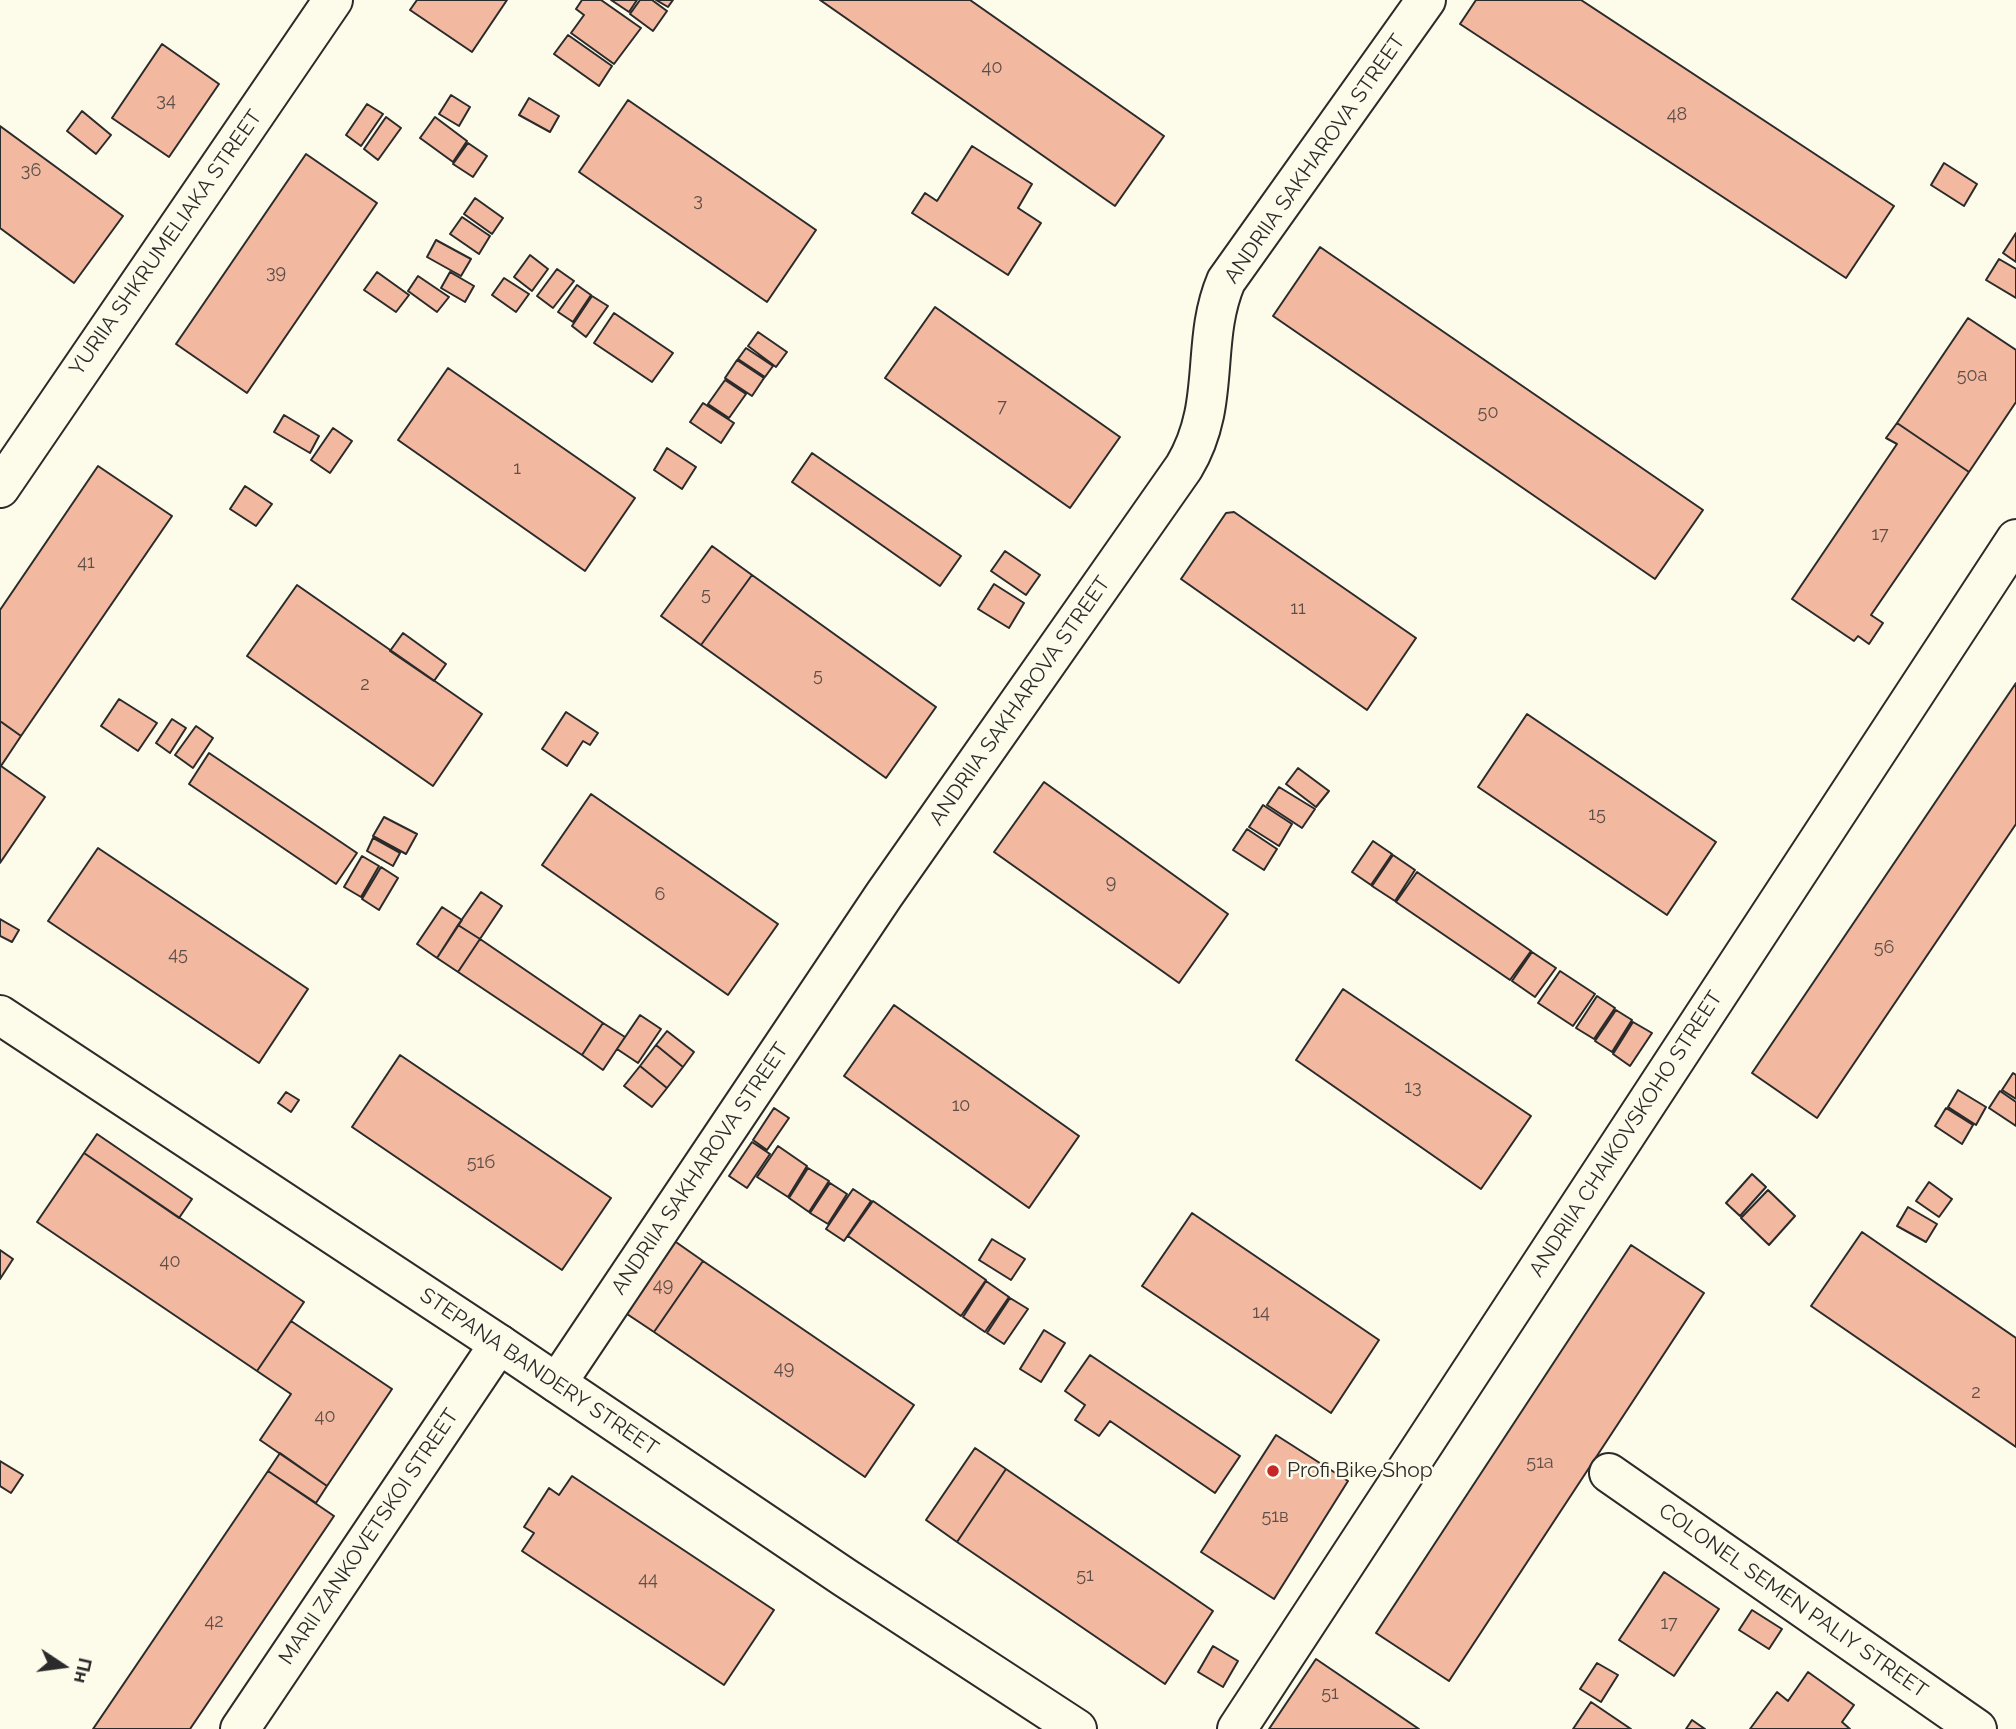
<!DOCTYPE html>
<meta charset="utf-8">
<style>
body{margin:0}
#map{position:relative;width:2016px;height:1729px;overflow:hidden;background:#fdfbea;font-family:Raleway,sans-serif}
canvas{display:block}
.north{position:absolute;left:28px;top:1631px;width:70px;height:70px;-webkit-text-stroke:5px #fdfbea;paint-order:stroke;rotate:103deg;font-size:19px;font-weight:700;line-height:28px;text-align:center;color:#2b2b2b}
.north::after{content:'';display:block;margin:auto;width:24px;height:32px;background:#2b2b2b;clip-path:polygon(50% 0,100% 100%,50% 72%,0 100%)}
</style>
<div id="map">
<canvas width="2016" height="1729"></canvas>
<div class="north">Пн</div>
</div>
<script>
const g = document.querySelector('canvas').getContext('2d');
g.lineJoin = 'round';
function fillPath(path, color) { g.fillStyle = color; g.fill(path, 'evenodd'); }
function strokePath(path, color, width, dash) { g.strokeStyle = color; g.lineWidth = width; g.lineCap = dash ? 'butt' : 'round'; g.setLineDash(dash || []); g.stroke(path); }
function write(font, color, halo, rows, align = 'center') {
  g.font = font + ' Raleway,sans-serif'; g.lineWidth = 5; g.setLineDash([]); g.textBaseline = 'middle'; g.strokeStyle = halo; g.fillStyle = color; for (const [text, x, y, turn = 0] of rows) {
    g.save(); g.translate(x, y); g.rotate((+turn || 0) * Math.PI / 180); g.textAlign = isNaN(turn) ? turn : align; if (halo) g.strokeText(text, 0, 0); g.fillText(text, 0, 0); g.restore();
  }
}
const building = new Path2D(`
 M417 0H507L472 52 410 10Z
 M582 0H601L641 28 614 64 571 33 584 15 576 9Z
 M611 0H637L629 12Z
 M640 0H652L667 11 653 31 630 14Z
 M656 0H673L668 7Z
 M820 0H970L1164 136 1115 206Z
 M1476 0H1581L1894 206 1846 278 1460 24Z
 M568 35 612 66 599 86 554 54Z
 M162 44 219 84 169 157 112 118Z
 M451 95 470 107 459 126 439 114Z
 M529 98 559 116 550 132 519 115Z
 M628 100 816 230 767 302 579 172Z
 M367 104 383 114 361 146 346 135Z
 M82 111 111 135 96 154 67 131Z
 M386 117 401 128 378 160 364 149Z
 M435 117 467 141 453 162 420 138Z
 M0 126 123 216 74 283 0 228Z
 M468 143 487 156 473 177 453 164Z
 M972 146 1032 184 1018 208 1041 223 1008 275 912 213 925 193 937 201Z
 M306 154 377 203 247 393 176 344Z
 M1944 163 1977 184 1964 206 1931 185Z
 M475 198 503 218 492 234 464 214Z
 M462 217 490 236 479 254 450 234Z
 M2016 233V262L2003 253Z
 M436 240 471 259 461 276 427 257Z
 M1320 247 1703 510 1655 579 1273 316Z
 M530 255 548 269 532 291 514 277Z
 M1999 259 2016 269V298L1986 280Z
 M557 269 574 281 553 308 537 296Z
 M377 272 409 295 396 312 364 290Z
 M450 272 474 286 465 302 441 288Z
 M418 276 449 297 437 312 408 291Z
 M504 278 529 294 516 312 492 295Z
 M577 285 591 295 573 322 558 312Z
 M592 296 608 306 586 337 572 326Z
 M935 307 1120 437 1070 508 885 378Z
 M614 313 673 353 652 382 594 343Z
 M1968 318 2016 350V402L1969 472 1897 423Z
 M758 332 787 352 776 367 748 346Z
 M746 348 773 366 765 377 738 359Z
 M737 360 764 378 752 396 725 378Z
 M448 368 635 498 585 571 398 440Z
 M725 380 746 394 729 418 708 404Z
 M703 403 734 423 721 443 690 422Z
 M284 415 319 436 310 453 274 432Z
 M1897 423 1969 472 1871 615 1883 623 1869 644 1858 636 1854 641 1792 599 1897 444 1886 438Z
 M333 428 352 441 330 473 311 460Z
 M667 448 696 467 682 489 654 470Z
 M812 453 961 556 940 586 792 482Z
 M98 466 172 516 21 736 0 721V610Z
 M245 486 272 504 256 526 230 509Z
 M1234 512 1416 638 1367 710 1181 579 1226 513Z
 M712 546 752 575 701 645 661 616Z
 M1005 551 1040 575 1026 595 991 571Z
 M752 575 936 707 886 778 701 645Z
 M994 584 1024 603 1009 628 978 609Z
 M297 585 482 714 433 786 247 656Z
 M403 633 446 664 434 681 390 651Z
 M2016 683V824L1817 1118 1752 1073Z
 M119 699 157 723 138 751 101 726Z
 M566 712 598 733 590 745 583 741 567 766 542 749Z
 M1527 714 1716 842 1667 915 1478 787Z
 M172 719 186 728 170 753 156 743Z
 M0 721 21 736 1 766 45 797 0 863Z
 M196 726 213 738 193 768 175 755Z
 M209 753 357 853 336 884 189 784Z
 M1298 768 1329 791 1316 807 1286 784Z
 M1044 782 1228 914 1179 983 994 852Z
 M1279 787 1315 809 1302 828 1267 805Z
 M591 794 778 924 728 995 542 865Z
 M1263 805 1292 824 1279 846 1249 827Z
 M384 817 417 834 406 854 373 836Z
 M1247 829 1277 849 1264 870 1233 850Z
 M373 838 400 853 393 866 367 851Z
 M1373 841 1392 854 1371 885 1352 872Z
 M98 848 308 989 259 1063 48 921Z
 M1393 855 1415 870 1395 901 1372 886Z
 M362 856 379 866 361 897 344 887Z
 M381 867 398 878 379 910 362 899Z
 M1417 872 1531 951 1510 980 1396 902Z
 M481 892 502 906 480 939 458 925Z
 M442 907 462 920 437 958 417 944Z
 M0 919 19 930 12 942 0 936Z
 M458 925 480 939 458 972 437 958Z
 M480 939 603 1023 582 1055 458 972Z
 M1532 952 1556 968 1535 997 1512 981Z
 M1560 971 1595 994 1573 1026 1538 1003Z
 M1343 989 1531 1116 1481 1189 1296 1060Z
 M1597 996 1615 1008 1594 1039 1576 1028Z
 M894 1005 1079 1136 1029 1208 844 1076Z
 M1616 1010 1632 1020 1612 1052 1595 1041Z
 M640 1015 661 1029 638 1063 617 1049Z
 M1633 1022 1652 1033 1630 1066 1613 1054Z
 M603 1023 625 1037 603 1070 582 1055Z
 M667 1031 694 1052 683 1067 656 1045Z
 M656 1045 683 1067 667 1088 640 1066Z
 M400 1055 611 1198 562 1270 352 1127Z
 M640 1066 667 1088 652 1107 624 1086Z
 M2013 1073 2016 1075V1099L2002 1090Z
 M1958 1090 1986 1107 1976 1125 1948 1107Z
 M2000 1091 2016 1102V1126L1989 1108Z
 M286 1092 299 1100 291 1112 278 1103Z
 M774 1108 789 1118 767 1150 753 1140Z
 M1946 1108 1973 1125 1962 1144 1935 1126Z
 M97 1134 192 1199 179 1218 84 1153Z
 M752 1142 770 1154 747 1188 729 1176Z
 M778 1146 807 1166 788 1197 757 1177Z
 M84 1153 304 1302 257 1371 37 1222Z
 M808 1168 829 1181 809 1212 789 1198Z
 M1752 1174 1766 1187 1740 1216 1726 1203Z
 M1929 1182 1952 1199 1939 1217 1916 1201Z
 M830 1183 847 1194 828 1224 810 1213Z
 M853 1189 871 1201 844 1241 826 1229Z
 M1768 1190 1795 1216 1769 1245 1741 1218Z
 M873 1201 986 1280 961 1316 848 1236Z
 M1908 1207 1937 1224 1926 1242 1897 1226Z
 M1192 1213 1379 1340 1331 1413 1142 1286Z
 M1862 1232 2016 1338V1447L1811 1306Z
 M992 1239 1025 1259 1011 1280 979 1260Z
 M673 1240 703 1261 654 1332 624 1312Z
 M1631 1245 1704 1293 1449 1681 1376 1633Z
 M0 1250 13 1259 0 1279Z
 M703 1261 914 1405 865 1477 654 1332Z
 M986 1281 1009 1297 985 1332 963 1317Z
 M1010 1298 1028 1309 1004 1344 987 1333Z
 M291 1321 392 1389 327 1486 260 1440 291 1394 257 1371Z
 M1044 1330 1065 1343 1041 1382 1020 1369Z
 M1090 1355 1240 1456 1215 1493 1110 1421 1099 1436 1075 1420 1085 1405 1065 1391Z
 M1276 1435 1348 1481 1274 1599 1201 1552Z
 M975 1448 1006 1469 957 1542 926 1520Z
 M280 1453 327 1486 316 1503 268 1471Z
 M0 1461 23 1475 11 1493 0 1486Z
 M1006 1469 1213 1611 1165 1684 957 1542Z
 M268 1471 334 1516 190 1729H93Z
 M572 1476 774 1610 724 1685 522 1551 534 1533 524 1527 549 1488 559 1495Z
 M1664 1572 1719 1609 1674 1676 1619 1640Z
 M1752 1610 1782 1629 1769 1649 1739 1630Z
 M1213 1646 1238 1661 1223 1687 1198 1672Z
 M1316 1659 1419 1729H1269Z
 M1597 1663 1618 1675 1601 1702 1580 1689Z
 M1808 1672 1854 1705 1842 1722 1850 1729H1750L1777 1692 1788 1701Z
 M1591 1702 1631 1729H1573Z
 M1692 1720 1705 1729H1686Z`);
fillPath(building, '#f2b8a0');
strokePath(building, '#2b2b2b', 2);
const street = new Path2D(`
 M0 488 333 0
 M557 1383 884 895 1184 467C1222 404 1200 343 1226 281L1426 0
 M1609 1473 1977 1729
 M240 1729 499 1344
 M1237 1729 2016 539`);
const secondary = new Path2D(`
 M0 1015 499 1344 844 1577 1077 1729`);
strokePath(street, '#2b2b2b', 42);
strokePath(secondary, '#2b2b2b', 42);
strokePath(street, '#fdfbea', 38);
strokePath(secondary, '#fdfbea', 38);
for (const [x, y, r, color] of [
 [1273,1471,7,"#c62828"]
]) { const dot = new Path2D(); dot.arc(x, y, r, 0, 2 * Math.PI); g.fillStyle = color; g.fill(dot); strokePath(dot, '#fdfbea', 2.5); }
write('18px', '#5d4e48', null, [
 ["40",992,68],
 ["34",166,101],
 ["48",1677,115],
 ["36",31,171],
 ["3",698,201],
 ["39",276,273],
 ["50а",1972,376],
 ["7",1002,407],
 ["50",1488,413],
 ["1",517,469],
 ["17",1880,535],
 ["41",86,563],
 ["5",706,595],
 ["11",1298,609],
 ["5",818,676],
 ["2",365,685],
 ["15",1597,815],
 ["9",1111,883],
 ["6",660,895],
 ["56",1884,948],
 ["45",178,955],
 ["13",1413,1088],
 ["10",961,1106],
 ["51б",481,1163],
 ["40",170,1262],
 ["49",663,1286],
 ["14",1261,1313],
 ["49",784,1369],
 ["2",1976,1393],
 ["40",325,1417],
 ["51а",1540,1463],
 ["51в",1275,1517],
 ["51",1085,1576],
 ["44",648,1580],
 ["42",214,1622],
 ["17",1669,1624],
 ["51",1330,1694]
]);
write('21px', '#2b2b2b', '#fdfbea', [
 ["ANDRIIA SAKHAROVA STREET",1315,159,-55],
 ["YURIIA SHKRUMELIAKA STREET",166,243,-55],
 ["ANDRIIA SAKHAROVA STREET",1020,701,-55],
 ["ANDRIIA CHAIKOVSKOHO STREET",1626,1134,-57],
 ["ANDRIIA SAKHAROVA STREET",700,1169,-56],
 ["STEPANA BANDERY STREET",539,1372,34],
 ["MARII ZANKOVETSKOI STREET",369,1537,-56],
 ["COLONEL SEMEN PALIY STREET",1793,1601,35]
]);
write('21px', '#2b2b2b', '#fdfbea', [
 ["Profi Bike Shop",1287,1471]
], 'left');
</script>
